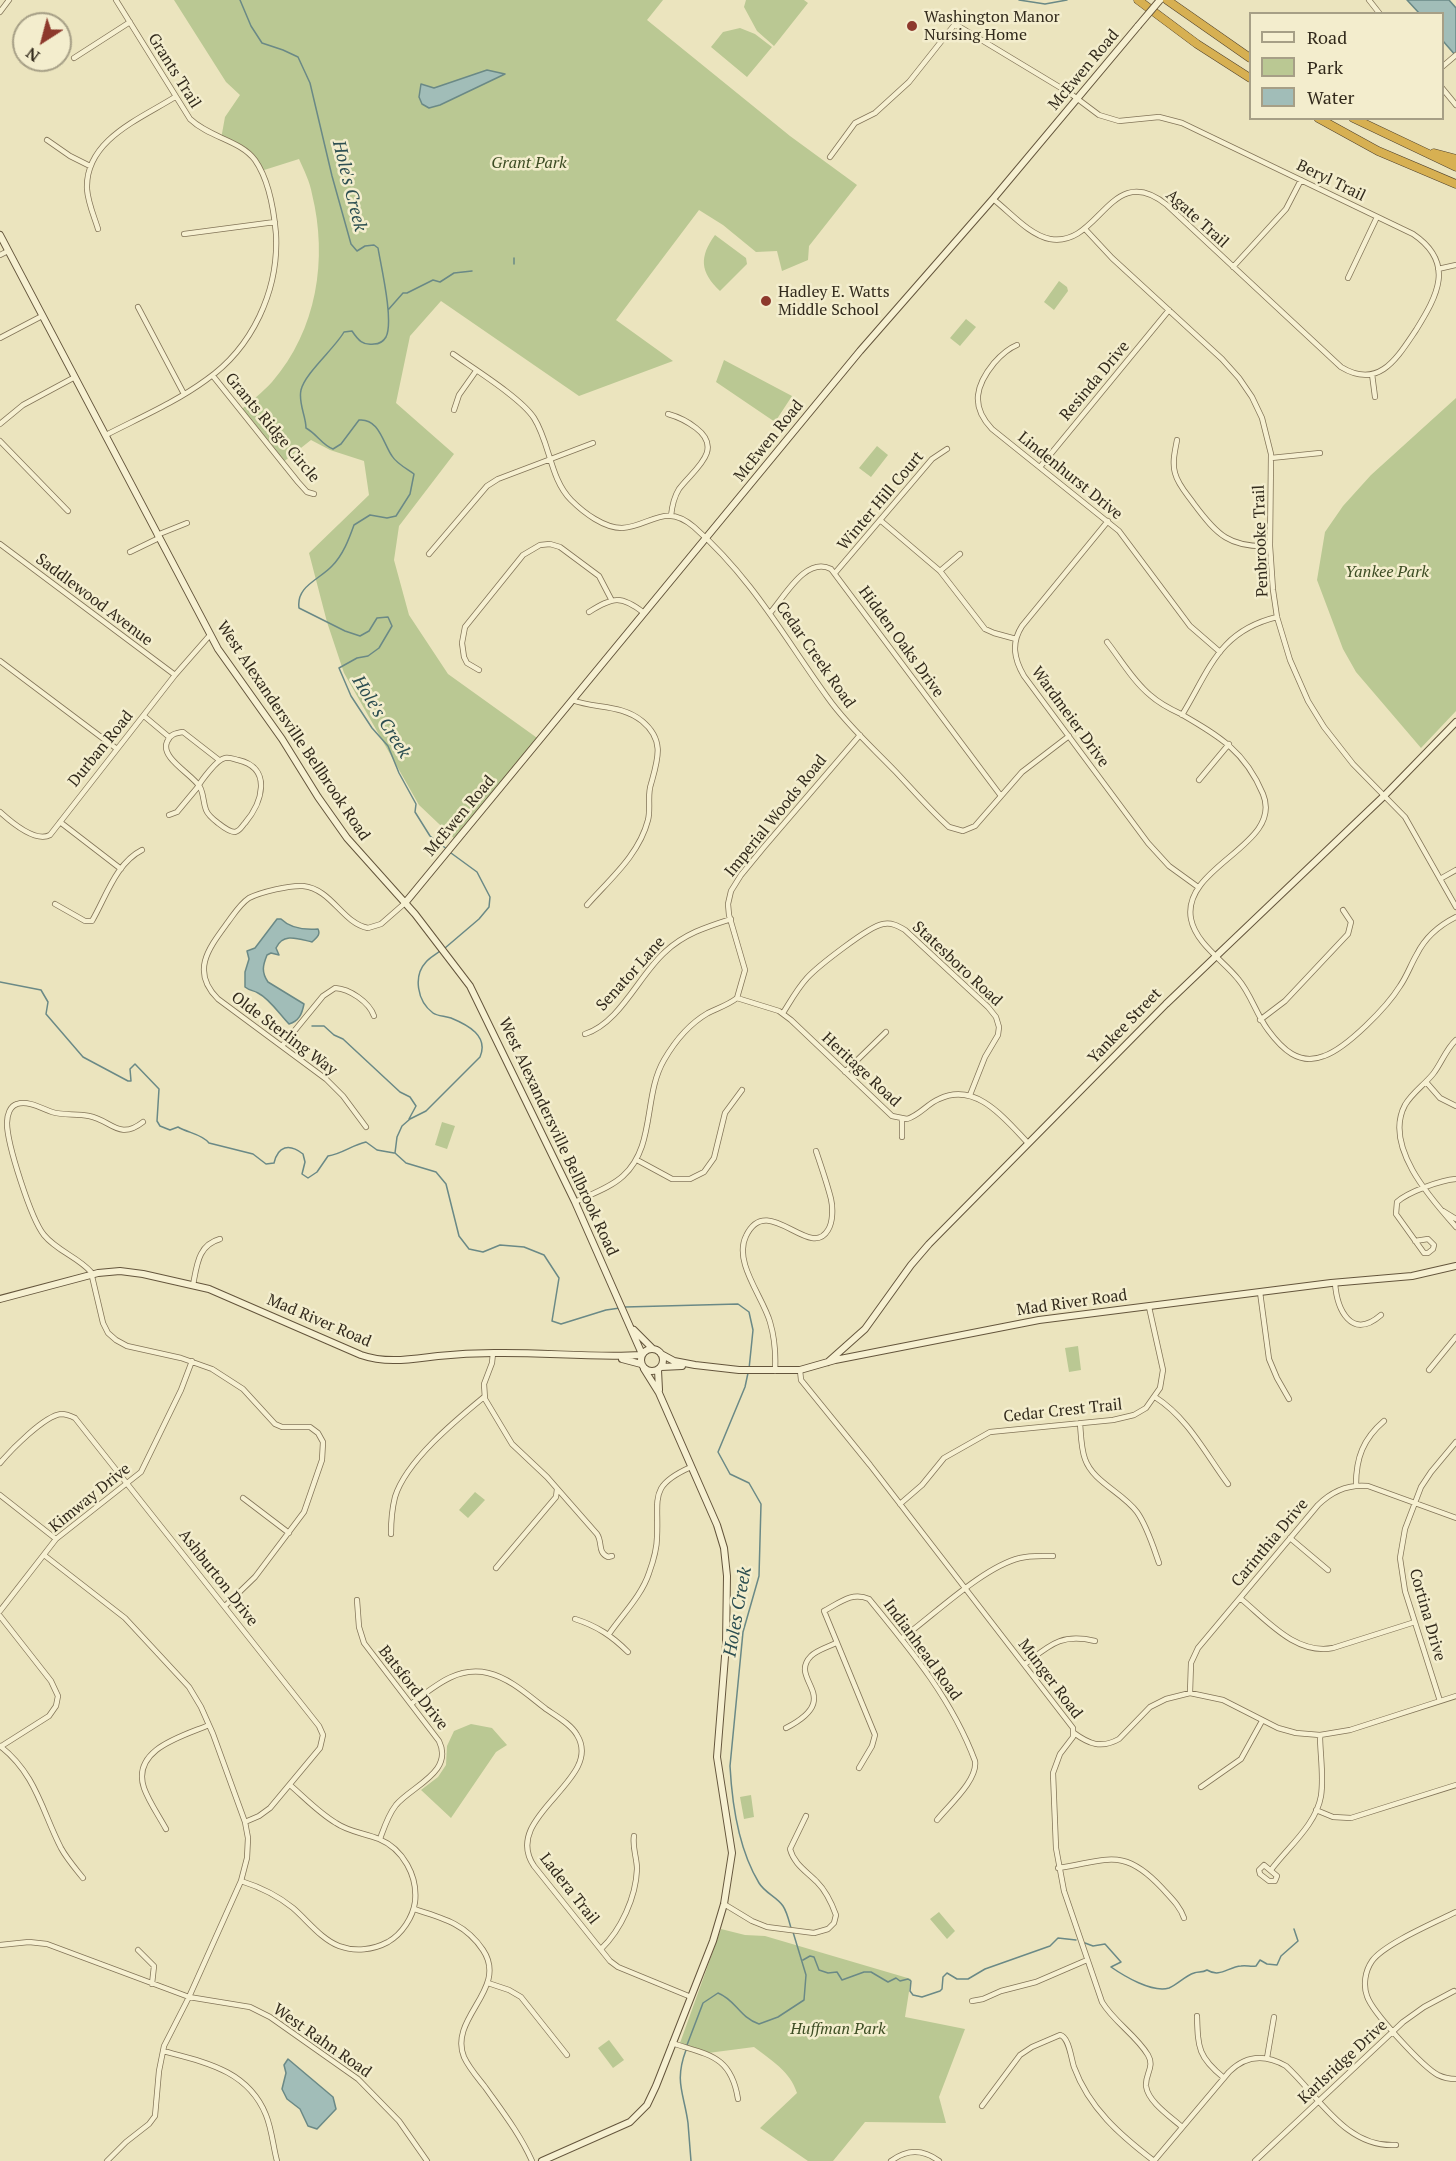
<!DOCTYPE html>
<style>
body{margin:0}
#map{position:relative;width:1456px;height:2161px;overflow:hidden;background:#ebe4be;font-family:"PT Serif",serif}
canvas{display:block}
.legend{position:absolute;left:1249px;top:12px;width:195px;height:108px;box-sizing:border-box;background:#f3edcd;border:2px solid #a69f86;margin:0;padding:8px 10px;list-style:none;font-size:18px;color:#322a1c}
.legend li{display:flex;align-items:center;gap:12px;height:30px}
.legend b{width:30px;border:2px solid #a69f86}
.north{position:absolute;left:12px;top:12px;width:60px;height:60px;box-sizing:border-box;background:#f3edcd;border:2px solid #a69f86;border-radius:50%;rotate:216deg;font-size:16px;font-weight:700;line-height:24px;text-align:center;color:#322a1c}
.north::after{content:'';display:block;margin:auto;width:21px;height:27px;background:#8d392c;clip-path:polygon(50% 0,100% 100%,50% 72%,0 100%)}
</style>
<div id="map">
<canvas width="1456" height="2161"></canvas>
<ul class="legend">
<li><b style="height:8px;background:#f6f0d1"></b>Road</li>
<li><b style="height:16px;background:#bac893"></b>Park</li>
<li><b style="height:16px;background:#a1bdb8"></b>Water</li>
</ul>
<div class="north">N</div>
</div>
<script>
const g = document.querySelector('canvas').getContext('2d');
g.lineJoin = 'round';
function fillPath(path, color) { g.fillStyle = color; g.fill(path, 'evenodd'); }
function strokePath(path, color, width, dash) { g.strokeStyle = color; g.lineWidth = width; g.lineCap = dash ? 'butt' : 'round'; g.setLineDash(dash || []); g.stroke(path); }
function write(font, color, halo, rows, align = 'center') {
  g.font = font + ' "PT Serif",serif'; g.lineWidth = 5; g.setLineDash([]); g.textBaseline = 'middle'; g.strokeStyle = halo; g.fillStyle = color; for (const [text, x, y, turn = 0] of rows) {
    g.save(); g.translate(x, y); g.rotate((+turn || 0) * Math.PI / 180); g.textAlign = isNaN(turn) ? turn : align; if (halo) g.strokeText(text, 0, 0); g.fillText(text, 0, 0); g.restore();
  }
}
fillPath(new Path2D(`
 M174 0H663L647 20 790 136 857 185 809 246 808 260 782 271 777 251 756 252 723 225 699 210 616 320 673 361 579 396 441 301 410 336 396 403 454 454 399 526 394 560 409 615 448 674 540 740 457 841 419 805 344 673 327 622 309 553 369 495 364 461 330 450 311 440 282 463 241 410C251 401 263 392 272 382 317 330 328 259 312 194 310 182 304 170 299 159L261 171 249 154 221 139 225 117 240 95 226 82Z
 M746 0H804L808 3 774 46 757 31 744 7Z
 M740 28 755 34 772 47 747 77 711 47 723 32Z
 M715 235 746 258 747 264 720 291C700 272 699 257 715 235Z
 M1059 281 1067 287 1068 291 1054 310 1044 302Z
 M966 319 976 327 960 346 950 338Z
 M724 360 792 396 775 422 716 382Z
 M1456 398V711L1421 748 1356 672 1343 649 1317 580 1325 532 1343 506 1371 475Z
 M877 446 888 455 871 477 859 468Z
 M442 1122 455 1126 447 1149 435 1145Z
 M1078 1346 1081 1370 1069 1372 1065 1348Z
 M475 1492 485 1500 468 1518 459 1510Z
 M471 1724 492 1728 507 1745 496 1752 451 1818 421 1790 438 1777 446 1765 447 1746 454 1731Z
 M751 1795 754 1817 744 1819 740 1797Z
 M939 1912 955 1931 947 1939 930 1919Z
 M721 1929 745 1935 765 1936 911 1979 905 2017 965 2029 939 2097 946 2123 865 2122 833 2161H808L760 2128 797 2093C790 2071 772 2061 754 2047L708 2053 680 2043Z
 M609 2040 624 2060 613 2068 598 2048Z`), '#bac893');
const water = new Path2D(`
 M1407 0H1449L1456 8V56L1443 41 1442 14 1419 13Z
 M487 70 505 74 440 105 429 108 422 104 419 97 421 84 434 88Z
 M277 919H281C290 928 305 930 318 929 321 935 316 938 312 942 299 939 283 932 276 948L279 955 271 953 267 955C263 965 261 972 268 982L304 1004C302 1014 299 1021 289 1024 280 1015 270 999 258 993 253 990 250 991 245 987V972L249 959 247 951 255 948Z
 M288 2059 333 2097 336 2109 317 2129 308 2126 300 2109 287 2099 282 2089 286 2073 284 2065Z`);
fillPath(water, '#a1bdb8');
strokePath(water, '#6a8986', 1.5);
strokePath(new Path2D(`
 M240 0 251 26 262 43 283 50 298 57 310 83 332 176 351 244 357 251 365 246 374 245 378 248C381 266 394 321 386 337 383 342 379 344 374 344 363 346 358 340 352 331L344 332C335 348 305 373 301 390 298 403 306 416 306 428 317 434 322 445 333 449L341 444 359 420C379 418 383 443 392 456 396 463 407 469 414 474L410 494 396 516 387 518 370 515 354 525C349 539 343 555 332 566 319 580 296 586 299 608L345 631 360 636 369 631 377 618 388 617 392 626 379 648 368 656 357 658 339 668 351 696 372 728 388 746 399 773 416 804 415 812 430 836 448 850
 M1019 0 1045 4 1067 0
 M514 264V258
 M388 310 403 293H407L433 280 440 282 454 273 472 271
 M445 948 479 919 489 907 490 897 477 872 451 853
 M441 950C437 954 430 957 426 962 413 976 417 1001 433 1013 437 1016 445 1016 451 1018 468 1025 489 1036 480 1057L426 1111 410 1119 402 1126 397 1137 395 1153 406 1163 436 1172 446 1184 459 1236 469 1249 483 1252 500 1245 524 1247 544 1255 559 1278 552 1321 561 1324 606 1310 620 1308
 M0 982 41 990 48 1002 46 1014 83 1057 128 1081H131L130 1069 135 1064 159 1089 157 1121 160 1126 170 1130 178 1127C188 1133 202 1134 209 1143L253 1154 266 1164 274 1163C278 1146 289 1143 303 1154L305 1162 302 1174 308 1178 317 1172 328 1156C342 1154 352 1145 366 1142L377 1150 394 1153
 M312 1026H324L334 1035 343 1039 400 1092 410 1097 416 1106 409 1119
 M625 1307 738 1304 749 1312 753 1330 749 1369
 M748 1373 745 1387 718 1452 730 1474 749 1483 761 1504 759 1576 743 1632 730 1766C732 1804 739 1850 759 1883 765 1893 777 1897 783 1906 787 1912 789 1921 791 1928
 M1085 1943 1093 1946 1105 1944 1121 1962 1111 1967C1124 1976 1152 1993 1169 1988 1178 1984 1185 1976 1194 1973 1198 1971 1202 1973 1207 1970 1220 1978 1228 1967 1241 1966 1246 1965 1251 1967 1256 1966L1260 1960 1267 1964 1277 1965 1281 1956 1298 1941 1294 1929
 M803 1960 810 1956 814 1957 819 1970 828 1973 837 1972 842 1980 864 1972H871L888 1982 896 1978 900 1981 908 1979 911 1981 910 1991 913 1995 922 1997 940 1991 942 1989 943 1977 947 1973 957 1979H968L985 1969 1050 1946 1058 1938 1076 1940
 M687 2045 703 2003 718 1993C736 2000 739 2017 759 2024L778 2017 804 2000 806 1975 793 1932
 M686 2050C674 2082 684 2093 688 2123 689 2136 690 2149 691 2161`), '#6a8986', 1.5);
const street = new Path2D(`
 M1369 0 1380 14
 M0 12 9 0
 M74 58 130 22
 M1442 67 1456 55
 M1442 88 1456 105
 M47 140 70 156 90 166
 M830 157 855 123 875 113 909 82 955 24 1071 94 1099 115 1119 121 1159 117 1182 123 1413 234C1456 263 1437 296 1416 330 1397 358 1379 390 1341 367L1167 205C1110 159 1100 248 1050 239 1029 235 1010 212 993 199
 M98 229C94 216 88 203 87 189 85 140 140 119 175 97
 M1085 229 1112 258 1222 359 1239 378 1252 397 1262 418 1271 454 1270 546 1273 590 1277 617 1290 660 1308 701 1324 727 1353 764 1405 817 1456 907
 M184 234 275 222
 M0 255 8 251
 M1233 267 1286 209 1301 180
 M1438 269 1456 265
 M1348 278 1377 217
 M138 307 184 394
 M0 338 42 316
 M1017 345C1007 349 1001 355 994 363 976 385 970 406 992 429L1119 531 1190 626 1220 652
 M453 354C474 369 521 398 534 418 550 443 550 479 571 500 584 513 604 528 622 528 651 526 665 502 694 527 752 578 784 637 828 698 847 725 873 748 895 771 913 790 930 810 949 827L963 831 975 826 1022 772 1069 736
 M1372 374 1375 397
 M213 376 298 482 307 492 314 494
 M454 410 459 395 476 371
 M668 414C679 417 687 421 696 428 725 450 693 470 679 489 674 497 672 506 671 516
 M0 424 23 405 75 377
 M106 435C139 418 176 402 206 380 252 348 279 291 276 234 274 211 269 180 255 160 240 140 210 138 190 119L116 0
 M1177 440C1175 451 1172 462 1175 473 1178 485 1187 494 1194 504 1217 535 1230 548 1270 546
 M0 441 68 511
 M1271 458 1320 453
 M1040 467 1169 310
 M880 520 940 571 985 629 994 633 1016 639
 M1108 521 1022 626C1011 643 1014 659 1024 676L1148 843 1169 866 1198 887
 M157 535 187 523
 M0 544 175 675
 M130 552 159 538
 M429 554 487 486 498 479 593 443
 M940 571 960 554
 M835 573 932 459 947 449
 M589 612C613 597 621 595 644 613
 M770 613C785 596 806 556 831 569L1001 796
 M1107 642C1121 660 1133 681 1150 695 1159 703 1170 709 1181 714 1219 736 1245 751 1263 794 1284 845 1181 866 1191 919 1196 944 1224 961 1238 979 1251 994 1256 1014 1268 1030 1282 1049 1299 1066 1324 1056 1347 1048 1387 1007 1400 986 1407 976 1411 964 1417 954 1425 938 1440 925 1456 917
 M0 661 117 749
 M479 670 467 663 464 657 462 643 465 627 523 555 540 545 550 544 560 547 599 576 611 599
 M572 700C596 709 621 704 642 721 665 740 658 759 651 784 647 795 651 808 648 820 639 855 610 879 587 905
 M1182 715C1210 669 1219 631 1277 617
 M144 716 169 737
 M1199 780 1229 744
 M0 812C11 822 35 843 50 835L175 675 210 635
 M169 815 177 812 197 788C201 781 217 759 225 758 229 757 234 759 238 760 273 768 262 803 245 823 242 826 240 831 235 832 229 832 223 827 218 823 214 820 208 815 206 810 203 802 204 795 200 787 192 774 160 758 167 742 170 734 176 733 183 732L219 760
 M60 822 121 869
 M1440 879 1456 870
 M55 904 85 921H92C106 897 116 863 142 850
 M737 998 779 1011 791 1020 892 1116 907 1119C920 1115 927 1104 939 1099 976 1081 1005 1119 1028 1143
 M783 1013C790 1002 797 989 807 978 817 967 869 926 883 924 891 922 898 926 905 930L988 1007 996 1017 999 1027 998 1035 985 1057 970 1095
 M1260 1020 1285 1001 1348 934 1351 922 1343 910
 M585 1034C620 1023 639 975 665 952 684 934 706 927 731 919
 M1456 1040C1446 1049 1441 1064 1433 1074 1424 1085 1412 1093 1405 1105 1383 1146 1431 1199 1456 1227
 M282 1046 323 996 335 988C350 989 369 1002 374 1016
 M845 1072 886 1032
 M1426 1082 1440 1098 1456 1106
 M143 1122C119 1141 111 1120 89 1116 77 1113 64 1116 52 1112 43 1109 28 1100 17 1104 10 1106 7 1115 7 1123 7 1144 31 1219 44 1235 57 1251 78 1257 91 1272L103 1323 108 1333 116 1340 127 1346 181 1358 212 1369 243 1389 275 1424 282 1427H310L318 1433 323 1442 322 1460 304 1512 255 1577 225 1606
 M366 1127 343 1096 326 1079 218 999C190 971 209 948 228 922 234 914 240 904 249 898 261 892 290 885 303 886 332 889 342 923 368 928L381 924 405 903
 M902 1137V1119
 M637 1160 672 1179H690L704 1172 714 1158 725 1113 742 1090
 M575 1202C591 1194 610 1188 623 1176 656 1146 643 1096 664 1060 675 1041 689 1024 708 1013 718 1008 728 1005 737 998L745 970 729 915 728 904 731 891 741 875 764 847 860 735
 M1443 1211 1456 1219
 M1415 1241 1428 1239 1434 1245 1433 1249 1428 1253H1424L1396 1214 1397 1202C1408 1192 1441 1180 1456 1179
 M1335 1283C1337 1309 1351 1341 1381 1315
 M193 1285C197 1265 198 1245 220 1239
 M1260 1292 1269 1359 1277 1378 1289 1399
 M493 1353 492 1363 484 1384 485 1399 512 1444 547 1477 597 1534C603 1543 597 1552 608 1557L612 1556
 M800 1370 801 1380 870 1465 1073 1728V1737L1060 1754 1053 1773 1056 1848 1064 1891 1102 2002C1114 2022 1136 2035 1148 2055 1155 2067 1145 2074 1146 2086 1148 2102 1171 2117 1182 2127
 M1429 1370 1456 1337
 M775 1371C776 1354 775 1339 770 1322 763 1297 733 1262 746 1236 767 1191 810 1261 828 1230 833 1222 833 1208 831 1199 827 1183 821 1166 816 1151
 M1155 1397C1188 1418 1205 1453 1228 1484
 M1080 1423C1081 1435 1081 1448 1085 1459 1093 1482 1122 1492 1137 1512 1147 1526 1153 1546 1159 1563
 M0 1463C11 1450 44 1416 61 1414 67 1414 71 1416 75 1418L319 1726 323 1735 320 1748 270 1808 259 1816 245 1822
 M1356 1485C1356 1458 1363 1439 1384 1421
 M0 1495 56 1539
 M243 1498 289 1533
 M900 1504 922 1485 944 1458 990 1432 1113 1420 1134 1415 1146 1408 1160 1388 1163 1370 1149 1307
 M391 1534C391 1521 392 1509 395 1497 406 1461 456 1420 484 1397
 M1290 1538 1328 1570
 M44 1555 125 1618 189 1687 201 1707 213 1734 245 1822 248 1838 247 1858 241 1881 189 1997 164 2046 159 2071 155 2116 149 2124 126 2142 107 2161
 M496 1568 556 1497 557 1489
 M1240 1598C1267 1620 1295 1655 1333 1648L1415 1622
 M357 1600 359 1627 364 1643 439 1741C454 1772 412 1786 396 1805 388 1815 384 1828 380 1839
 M0 1611 56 1539 141 1472 181 1390 192 1361
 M0 1616 51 1681 58 1696 56 1706 49 1716 0 1747
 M575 1619C597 1626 612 1636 628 1652
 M609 1634C622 1615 642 1595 649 1573 653 1562 657 1548 657 1537 659 1498 648 1486 691 1467
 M901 1639C934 1615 983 1567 1020 1558 1031 1555 1042 1556 1053 1556
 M1025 1664C1050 1645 1061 1633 1095 1641
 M1190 1693 1191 1663 1198 1648 1318 1505C1332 1491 1348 1484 1368 1486L1456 1518
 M1440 1701 1405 1591 1400 1558 1405 1529 1421 1487 1431 1472 1456 1442
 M411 1704C435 1686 457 1666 488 1673 510 1678 529 1696 546 1709 556 1716 571 1724 577 1735 605 1780 500 1816 534 1866L610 1961 618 1967 691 1997
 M786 1728C846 1697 787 1680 811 1656 817 1650 828 1647 836 1643
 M1074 1733C1089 1744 1101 1749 1119 1739L1150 1707 1166 1699 1190 1693 1223 1700 1278 1728 1296 1733 1320 1735 1350 1730 1456 1696
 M0 1746C36 1774 42 1811 61 1848 67 1859 75 1868 83 1878
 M859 1768 872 1746 875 1735 824 1611C839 1603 852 1591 869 1599 910 1649 952 1699 975 1761 978 1780 949 1805 937 1820
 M1201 1787 1241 1759 1262 1721
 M1316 1810 1333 1817 1351 1818 1456 1785
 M166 1829C159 1816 149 1802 144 1788 131 1749 183 1736 209 1725
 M1264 1865 1277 1876 1275 1881H1269L1260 1874 1259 1870Z
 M1058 1868C1107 1861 1123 1846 1162 1888 1171 1898 1180 1906 1184 1918
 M1271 1870C1288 1847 1316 1825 1321 1796 1324 1776 1320 1754 1320 1735
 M241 1881C260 1887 277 1895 293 1908 308 1921 321 1939 339 1946 355 1952 373 1950 388 1942 402 1934 413 1917 415 1902 418 1876 403 1849 379 1839 364 1833 349 1832 336 1823 319 1813 305 1798 290 1785
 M724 1904 752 1921 767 1927 814 1933 828 1929 834 1923 836 1915C832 1904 825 1890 817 1882 806 1871 794 1864 790 1849L806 1816
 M414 1909C443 1918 466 1924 483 1950 509 1989 448 2018 464 2057 469 2068 478 2078 485 2087 502 2111 520 2134 532 2161
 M1456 1912C1436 1922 1384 1944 1372 1961 1365 1971 1363 1985 1367 1996 1372 2012 1423 2067 1438 2075 1444 2078 1450 2079 1456 2079
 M0 1945 29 1942 47 1944 189 1997 250 2007 270 2017 358 2079 399 2121 427 2161
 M601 1949C621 1930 636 1897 637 1869 637 1858 632 1847 634 1836
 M138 1950 154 1966 152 1984
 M488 1983 509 1990 521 1997 567 2055
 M972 2001 983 1999 1001 1991 1036 1982 1087 1960
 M1197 2016C1198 2048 1198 2057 1224 2078
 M672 2043C708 2055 731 2055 738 2099
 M163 2051C204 2062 248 2070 266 2115 272 2130 273 2146 277 2161
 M1267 2058 1274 2017
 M982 2106 1020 2055 1032 2047 1060 2035C1069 2037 1071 2058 1074 2067 1089 2108 1120 2135 1154 2161L1229 2072C1246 2055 1265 2054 1286 2066 1319 2096 1345 2148 1396 2145
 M891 2161C907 2149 923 2149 939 2161
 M1255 2161 1403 2022 1424 2007 1454 1991`);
const secondary = new Path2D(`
 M0 235 218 649 282 739 318 797 347 838 415 914 470 986 575 1202 642 1354
 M405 903 860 351 993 199 1138 26
 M0 1299 98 1273 120 1271 143 1274 209 1289 361 1355C387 1364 412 1359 438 1356 457 1354 475 1353 494 1353 543 1352 593 1358 641 1355
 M634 1330 653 1349
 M641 1360a11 11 0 1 1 22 0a11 11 0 1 1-22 0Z
 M661 1354 674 1361 695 1365 739 1370H800L835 1360 1039 1320 1331 1283 1412 1276 1456 1266
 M622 1359 641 1364
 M828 1362 865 1329 911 1265 929 1244 1166 1004 1385 795 1456 722
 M661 1367 682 1366
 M658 1370 659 1390
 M542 2161 630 2122 647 2105 656 2086 713 1941 724 1904 732 1853 717 1757 726 1644 727 1576 724 1548 717 1525 659 1393 644 1369`);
const highway = new Path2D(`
 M1138 0 1197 44 1250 78
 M1167 0 1250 58
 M1318 118 1378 151 1456 184
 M1353 118 1456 167
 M1434 153 1456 159`);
strokePath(street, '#827458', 6);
strokePath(secondary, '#64553c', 8);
strokePath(highway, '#50422d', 9);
strokePath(street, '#f6f0d1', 4.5);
strokePath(secondary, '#f6f0d1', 6);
strokePath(highway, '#d7b052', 8);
const secondaryBridge = new Path2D(`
 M1138 26 1160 0`);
strokePath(secondaryBridge, '#64553c', 8, []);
strokePath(secondaryBridge, '#f6f0d1', 6);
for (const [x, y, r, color] of [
 [912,26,6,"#8d392c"],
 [766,301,6,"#8d392c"]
]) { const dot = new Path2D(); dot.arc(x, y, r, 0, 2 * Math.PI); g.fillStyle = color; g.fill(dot); strokePath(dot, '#f3edcd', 2); }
write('16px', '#322a1c', '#f3edcd', [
 ["Washington Manor",924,17],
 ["Nursing Home",924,35],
 ["Hadley E. Watts",778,292],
 ["Middle School",778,310]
], 'left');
write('16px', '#322a1c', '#f3edcd', [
 ["McEwen Road",1084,70,-50],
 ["Grants Trail",174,71,58],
 ["Beryl Trail",1331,181,26],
 ["Agate Trail",1197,219,42],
 ["Resinda Drive",1095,381,-50],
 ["Grants Ridge Circle",272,428,50],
 ["McEwen Road",769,441,-51],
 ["Lindenhurst Drive",1070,476,39],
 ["Winter Hill Court",881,501,-50],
 ["Penbrooke Trail",1261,541,-92],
 ["Saddlewood Avenue",94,600,37],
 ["Hidden Oaks Drive",901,642,54],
 ["Cedar Creek Road",815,655,55],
 ["Wardmeier Drive",1070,717,54],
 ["West Alexandersville Bellbrook Road",293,731,56],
 ["Durban Road",101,749,-51],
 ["McEwen Road",460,816,-50],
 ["Imperial Woods Road",776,816,-51],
 ["Statesboro Road",957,964,43],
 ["Senator Lane",631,974,-48],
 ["Yankee Street",1125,1026,-46],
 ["Olde Sterling Way",284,1034,37],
 ["Heritage Road",861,1070,43],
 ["West Alexandersville Bellbrook Road",558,1137,65],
 ["Mad River Road",1072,1303,-8],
 ["Mad River Road",319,1321,23],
 ["Cedar Crest Trail",1063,1411,-6],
 ["Kimway Drive",90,1498,-39],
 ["Carinthia Drive",1270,1543,-50],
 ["Ashburton Drive",218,1578,52],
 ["Cortina Drive",1427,1615,74],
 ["Indianhead Road",922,1650,54],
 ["Munger Road",1050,1679,53],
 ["Batsford Drive",413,1688,52],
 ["Ladera Trail",569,1889,52],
 ["West Rahn Road",322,2041,35],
 ["Karlsridge Drive",1343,2062,-43]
]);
write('italic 16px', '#3d4d24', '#f3edcd', [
 ["Grant Park",529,163],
 ["Yankee Park",1387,572],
 ["Huffman Park",838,2029]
]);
write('italic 18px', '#2c4e51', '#f3edcd', [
 ["Hole's Creek",349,186,76],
 ["Hole's Creek",381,717,58],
 ["Holes Creek",738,1612,-80]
]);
</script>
